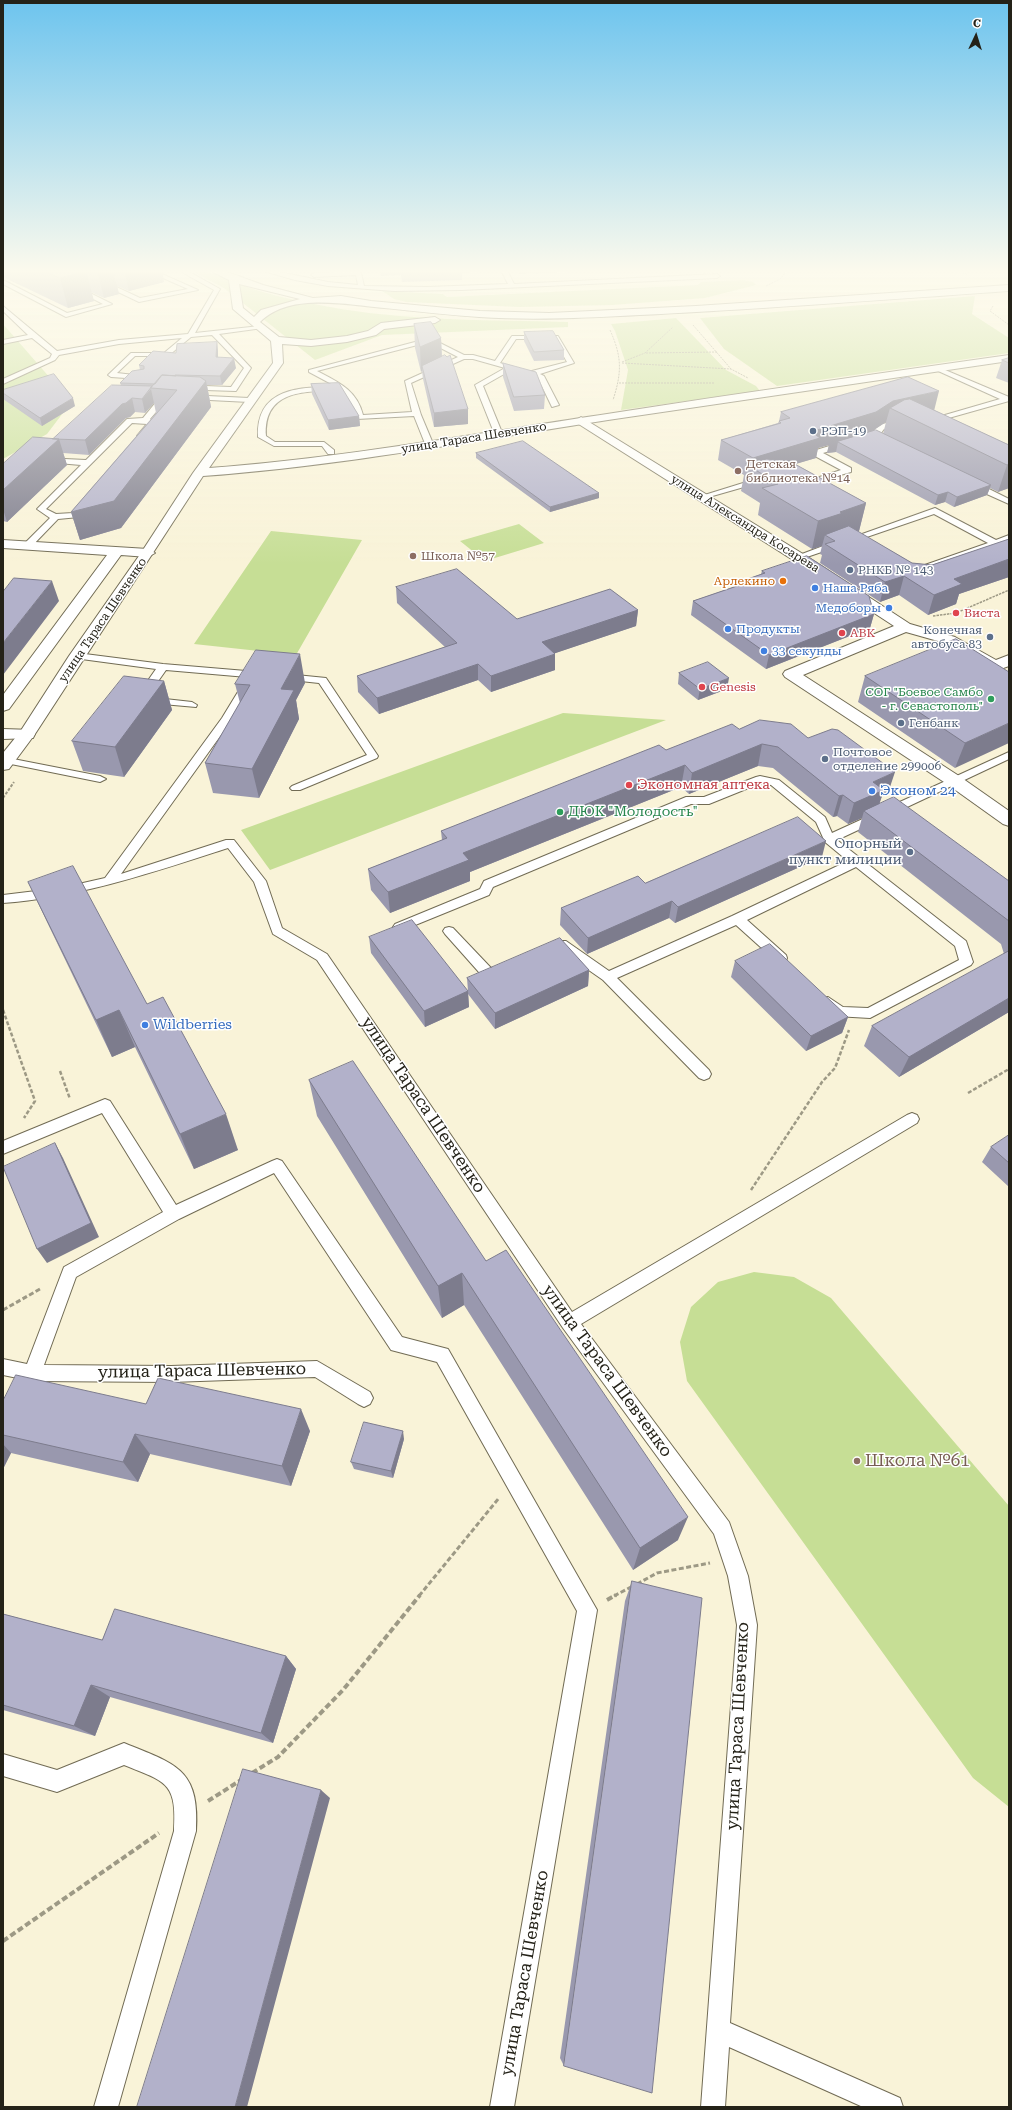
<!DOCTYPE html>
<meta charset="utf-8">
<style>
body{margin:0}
#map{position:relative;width:1012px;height:2110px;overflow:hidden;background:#f9f3d8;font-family:"Roboto Serif",serif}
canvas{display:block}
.frame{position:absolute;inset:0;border:4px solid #242218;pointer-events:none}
.north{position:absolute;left:956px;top:16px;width:40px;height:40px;-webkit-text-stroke:3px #fff;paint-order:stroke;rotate:4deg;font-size:11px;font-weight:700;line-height:16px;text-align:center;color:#242218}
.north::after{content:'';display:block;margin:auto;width:14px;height:18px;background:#242218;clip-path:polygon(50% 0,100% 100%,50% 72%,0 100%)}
</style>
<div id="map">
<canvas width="1012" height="2110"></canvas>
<div class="frame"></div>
<div class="north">С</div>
</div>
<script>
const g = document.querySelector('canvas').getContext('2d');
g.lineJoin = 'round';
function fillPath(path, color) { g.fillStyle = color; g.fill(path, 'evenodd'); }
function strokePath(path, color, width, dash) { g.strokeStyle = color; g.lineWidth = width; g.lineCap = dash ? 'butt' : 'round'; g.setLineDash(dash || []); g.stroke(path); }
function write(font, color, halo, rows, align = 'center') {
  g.font = font + ' "Roboto Serif",serif'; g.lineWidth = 3; g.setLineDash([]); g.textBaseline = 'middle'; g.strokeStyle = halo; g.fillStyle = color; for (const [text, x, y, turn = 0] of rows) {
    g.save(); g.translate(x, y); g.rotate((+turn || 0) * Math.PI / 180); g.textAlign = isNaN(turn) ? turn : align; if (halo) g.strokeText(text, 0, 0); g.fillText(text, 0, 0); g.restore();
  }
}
fillPath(new Path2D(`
 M190 270C212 270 232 282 253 289 282 298 312 304 341 309 416 321 492 320 568 322V327L382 335 315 360 224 288Z
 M743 280 753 282 756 285 705 298 612 305 520 307 406 302 394 299 382 291 443 294 447 297 698 285 701 282Z
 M975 296 972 314 1009 338V353L777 386 724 349 700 318Z
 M676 318 726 370 756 386 760 391 621 410 628 370 615 331 611 324Z
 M3 324 65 395 69 405 47 434 3 459Z
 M519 524 544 543 485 561 460 541Z
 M271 531 362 540 296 655 194 644Z
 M563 713 666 720 270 870 241 830Z
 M754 1272 794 1277 831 1298 1009 1506V1807L973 1778 687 1381 680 1342 691 1307 718 1282Z`), '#c6de95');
const lane = new Path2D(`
 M72 270H80L140 298 188 289 145 270H153L198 290 139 302Z
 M178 270H186L220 289 195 333 260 326 263 328 219 334 251 368 236 391 205 390 201 388 205 386 231 387 244 368 212 335 191 337 168 356H135L117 373 143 376 145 377 141 379 111 377 108 375 131 353H164L182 338 119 344 59 355 55 360 3 384V379L50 358 52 354 32 338 3 344V340L28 335 3 311V306L57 351 119 340 188 334 214 290Z
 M260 270H270L328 282 358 285 356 275 314 277 311 275 314 273 358 271 361 273 364 286 427 287 508 284 501 270H507L514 284 717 274 720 276 717 278 461 290 394 291 328 286 295 280Z
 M3 280 67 313 103 304 74 289 76 286 112 304 66 317 3 284Z
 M512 336H558L574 363 540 374 544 376 559 405 552 407 538 378 524 373 567 362 554 339H516L500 363 513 367V369L483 386 503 435 502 437 495 435 475 385 505 368 473 359H464L411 383 421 415 434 446 433 448 426 446 414 416 357 419 354 408 343 391C309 391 263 388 266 436L275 442H324L334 450V454H328L322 446H274L258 437C256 387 301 387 337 387L309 372V370L430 338 464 355H473L495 361ZM429 342 458 357 405 381 412 412 363 415C357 390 338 382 317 371Z
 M938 367 1009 397V401L938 421H926V417H938L1000 399 936 370V368Z
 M187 395 249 398 253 400 249 402 190 399H187Z
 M161 396 168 398 150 419 155 423 144 438 137 436 147 424 132 423 46 509 56 514 73 513 82 501H88L89 503 79 517 58 519 30 548H24V544L50 518 37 509 81 465 46 462H43V458L86 460 127 419 143 418Z
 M903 419H906V423L884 429 878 437 823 453 851 468V472L805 485 801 483 841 470 813 455V451L872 433 878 425Z
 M756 479 765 481 702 499 698 497Z
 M969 482H975L1009 499V504L969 486Z
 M935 508 996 540 1009 535V541L925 571 921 568 922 566 988 543 934 514 858 540H852L851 538Z
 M839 540 842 541V545L801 559 798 560 794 557Z
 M77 653 163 664 258 672 259 674 231 721 121 874 226 840H234L266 881 282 928 327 954 572 1312 907 1115 912 1113 917 1115 919 1119 917 1123 581 1324 729 1522 748 1576 757 1625 730 2023 900 2098 903 2107H863L729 2047 725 2107H701L737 1625 728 1576 714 1534 563 1328 317 960 273 934 254 882 228 848C154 872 81 897 3 903V895L61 888 105 878 222 718 247 677 166 670 147 697 192 702 197 705 196 707 140 702 135 699 156 669 74 658V654Z
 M286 674 326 678 378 756 377 758 300 790H292L290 788 292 786 367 755 319 683 282 679 281 677Z
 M1009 752V759L837 840 966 941 973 962 971 965 870 1018 835 1016 821 1002 823 998 828 997 843 1007 868 1008 959 960 955 946 856 867 747 920 786 955 787 958 786 961H776L736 925 617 978 709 1070 711 1074 709 1078 704 1080 699 1078 603 980 560 950 552 949 551 946 556 941H566L609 971 732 916 848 861 825 842 816 822 771 785 761 783 709 804H691L493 887 489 895 403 930H395L393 927 395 924 480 889 484 881 686 797H704L756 777 760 776 779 780 825 817 832 833Z
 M3 757 100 776 106 779 100 782 6 763H3Z
 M449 927 453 928 492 969 500 966 505 968 507 971 505 974 490 981 485 979 445 934 443 931 445 928Z
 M105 1099 110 1101 176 1205 272 1161 277 1159 282 1161 402 1337 448 1349 597 1610 514 2107H490L577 1611 437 1362 391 1350 274 1173 179 1219 76 1277 44 1365 171 1366 317 1361 370 1392 373 1398 370 1404 364 1407 358 1404 315 1377 171 1382 32 1381 3 1375V1359L27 1364 64 1267 163 1212 102 1113 3 1154V1141Z
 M124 1743C175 1764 200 1768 196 1831L118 2107H94L174 1831C177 1782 166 1782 124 1765L57 1792 3 1776V1754L57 1770Z`);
const street = new Path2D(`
 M581 417 803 554 910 624 955 637 996 660 1009 655V666L995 671 945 643 906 632 803 675 959 776 1009 811V826L1003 824 947 784 785 677 783 674 785 671 894 626 793 560 577 423 575 421Z
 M3 540 148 549 155 553 148 557 121 555 9 709 3 711V695L107 555 3 548Z
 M3 729 33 730 35 734 33 738 3 739Z`);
const secondary = new Path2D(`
 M209 270H222L263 285 313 298 341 296 371 301 480 311 549 313 696 306 1009 285V291C893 299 777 308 661 314 600 317 539 321 479 317 447 315 416 311 384 308 347 305 290 292 260 322L279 337 311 340 347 336 368 331 381 323 435 317 440 320 435 323 384 329 376 335 347 342 311 346 282 344 283 363 209 468C342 458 474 434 607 414 741 393 875 374 1009 355V361C875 381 742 400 608 420 473 441 339 466 203 476L35 734 9 769 3 770V753L20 732 69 656 141 553 193 473 273 363 271 341 233 309 229 280ZM239 284 300 299 261 310 254 317 243 308Z`);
strokePath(lane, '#716b54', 2);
strokePath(street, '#716b54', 2);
strokePath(secondary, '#716b54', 2);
strokePath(new Path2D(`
 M954 270 967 274
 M766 286 780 279 788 270
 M993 306 990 311 1009 325
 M693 325 731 369 748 378
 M610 330C622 357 622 372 613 400
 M646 353 717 352
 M622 362 645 353 673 327
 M622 363 731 369
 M619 383H714`), '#9d9985', 1, [2, 1]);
strokePath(new Path2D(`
 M933 616 956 613 1009 590`), '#9d9985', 1.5, [2.5, 1]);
strokePath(new Path2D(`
 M3 798 14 782`), '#9d9985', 2, [3, 1.5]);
strokePath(new Path2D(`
 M3 1010 35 1101 24 1118
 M60 1071 70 1099
 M968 1093 1009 1069
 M751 1190 822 1082 835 1068 849 1030`), '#9d9985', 2.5, [4, 2]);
strokePath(new Path2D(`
 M3 1310 40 1289
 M637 1584 657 1573 710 1563
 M419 1596 499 1498
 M614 1596 633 1586`), '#9d9985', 3, [5, 2.5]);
strokePath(new Path2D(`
 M607 1600 616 1595
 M252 1773 278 1757 343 1690 420 1595
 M208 1801 241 1780
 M3 1941 159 1833`), '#9d9985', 4, [6, 3]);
fillPath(lane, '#fff');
fillPath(street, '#fff');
fillPath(secondary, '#fff');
fillPath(new Path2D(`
 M3 270H162L164 282 129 291 117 286 119 294 104 298 91 292 94 301 68 308 3 277Z
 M380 270H500V271L462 273V280L402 282 401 275 381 276Z
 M517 270H597V271L520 274 518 270Z
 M414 324 441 338 442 357 468 424 434 427 423 379 422 371 421 372 415 348Z
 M524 332 564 350V360L534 361 524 341Z
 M217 342 218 351V357L236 368 222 385H207L211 407 121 528 80 540 71 512 156 413 154 403 145 413 135 412 130 417 126 418 89 455 63 453 67 465 7 522 3 521V464L53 439 121 385 120 383 140 370 139 365 176 353Z
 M1009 358V383L996 378 1002 360Z
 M503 363 545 395 544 409 514 411 503 377Z
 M908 377 934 410 1009 445V488L998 492 990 488 987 495 954 507 945 502 935 505 836 452 827 453 829 445 818 448 816 458 795 464 866 503 859 531H857L912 563 932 565 1009 539V577L959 594 956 604 928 615 899 595 880 602 820 563 822 555 820 554 822 546 812 549 758 515 760 503 741 491 744 475 718 460 721 440 778 423 779 421 781 412ZM886 422 883 434 871 432 875 429Z
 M311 384 359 416 360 426 329 430 312 394Z
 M3 390 75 406 42 426 3 399Z
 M476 453 599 493V498L550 512 476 458Z
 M762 571 874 614 870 628 766 669 691 615 693 601 739 585V582L761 574Z
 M396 587 517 619 638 610 636 626 555 653V670L491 692 478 680 379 714 358 692 357 676 445 647 397 603Z
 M1009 672 955 768 858 702 865 676Z
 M679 673 727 689 698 700 678 684Z
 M164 681 172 710 124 777 83 771 72 741Z
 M305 683 296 700 299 719 259 798 213 793 205 763 240 703 235 684Z
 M739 729 808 738 888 793 882 796 879 804 1009 881V1012L899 1077 864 1046 872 1026 1004 954 1001 944 858 832 862 818 848 824 837 816 833 817 773 768 758 766 689 794 681 787 470 872V881L390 913 371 890 368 869 442 840 441 831 666 750Z
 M822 857 675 923 669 918 587 954 560 925 561 908 645 883Z
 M28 882 147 1004 238 1150 194 1169 135 1047 112 1057 46 920Z
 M369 937 468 991 467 978 589 970 588 986 495 1029 468 994 469 1007 425 1027 371 953Z
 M735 961 848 1017 842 1033 806 1051 731 977Z
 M309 1080 486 1261 678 1540 633 1570 464 1305 442 1318 317 1116Z
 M1009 1135V1187L982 1162 991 1147Z
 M3 1401 146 1404 310 1431 291 1486 150 1454 138 1482 11 1453 3 1469Z
 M404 1439 393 1478 354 1469 351 1462Z
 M632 1581 564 2066 560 2058 625 1601Z
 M3 1614 102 1640 286 1656 296 1669 273 1743 110 1697 95 1736 3 1710Z`), '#9998ae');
fillPath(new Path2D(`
 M97 270H113L119 294 104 298Z
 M124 270H162L164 282 129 291Z
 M86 271 94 301 68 308 60 278Z
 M441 338 442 363 422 366V371L421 372 420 347Z
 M217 342 218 351V367L216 357Z
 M234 358 236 368 222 385 220 376Z
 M206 381 211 407 121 528 80 540 71 512Z
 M151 389 154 403 145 413 142 399Z
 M939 391 934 411 890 408 886 422 871 432 838 442 836 452 827 453 829 445 818 448 816 458 762 474 751 468 753 458 817 430 893 401Z
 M73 398 75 406 42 426 40 418Z
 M132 398 135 412 130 417 126 418 89 455 85 440 122 404Z
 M468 409V424L434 427V413Z
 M359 416 360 426 329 430 328 420Z
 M59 439 67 465 7 522 3 509V490Z
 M1009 464V488L998 492 1007 465Z
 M991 485 987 495 954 507 957 497Z
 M948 492 945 502 935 505 938 495Z
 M599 493V498L550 512V507Z
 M866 503 859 531 837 538 825 535 822 546 812 549 818 521 840 512Z
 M1009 559V577L959 594 956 604 928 615 934 595 954 579Z
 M904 576 899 595 880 602 885 582Z
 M52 581 59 601 3 675V643Z
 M638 610 636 626 541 658 542 642Z
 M874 614 870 628 766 669 769 655Z
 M300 654 305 683 296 700 299 719 259 798 252 769 281 689Z
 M555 654V670L491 692V676Z
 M478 664V680L379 714 377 698Z
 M729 678 727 689 698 700 700 689Z
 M164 681 172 710 124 777 115 747Z
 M1009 723V743L955 768 965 743Z
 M762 744 758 766 689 794 692 773Z
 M685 765 681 787 470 872V881L390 913 388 892 463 853Z
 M895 772 888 793 882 796 877 811H864L862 818 848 824 854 803 873 782Z
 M843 795 837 816 833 817 839 796Z
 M826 841 822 857 675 923 678 907Z
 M672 901 669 918 587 954 588 938Z
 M589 970 588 986 495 1029V1013Z
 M468 991 469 1007 425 1027 424 1011Z
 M1009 998V1012L899 1077 909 1057Z
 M119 1010 135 1047 112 1057 96 1020Z
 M848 1017 842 1033 806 1051 811 1036Z
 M226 1114 238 1150 194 1169 180 1134Z
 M55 1143 63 1158 99 1237 47 1263 37 1249Z
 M462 1273 464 1305 442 1318 438 1286Z
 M301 1409 310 1431 291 1486 282 1466Z
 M403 1431 404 1439 393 1478 391 1471Z
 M135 1434 150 1454 138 1482 123 1462Z
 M3 1444 11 1453 3 1469Z
 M688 1517 678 1540 633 1570 640 1548Z
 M286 1656 296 1669 273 1743 261 1733Z
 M91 1685 110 1697 95 1736 74 1726Z
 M321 1790 330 1798 247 2107H235Z`), '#7d7c8d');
const building = new Path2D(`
 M42 270H83L86 271 60 278Z
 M431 322 441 338 420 347 414 324Z
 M553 331 564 350 534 352 524 332Z
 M217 342 216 357 234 358 220 376 175 375 176 376 162 375 155 384 120 383 132 371 144 369V366L139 365 153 351 176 353 177 344Z
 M445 355 447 357 450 355 468 409 434 413 422 366Z
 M1009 358V363L1002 360Z
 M503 363 536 372 545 395 514 397Z
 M54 374 73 398 40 418 3 393V390Z
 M162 375 200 377 206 381 114 501 71 512 177 390 151 388Z
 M908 377 939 391 893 401 876 412 817 430 816 435 820 438 753 458 721 440 781 423 779 421 790 418 781 412Z
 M339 383 359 416 328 420 311 384Z
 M112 385 152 386 142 399 132 398 126 403 122 404 85 440 53 439Z
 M910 399 1009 445V464L1007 465 890 408 904 400Z
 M876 430 991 485 957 497 948 492 938 495 838 442 829 444Z
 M33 437 59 439 3 490V464Z
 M523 441 599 493 550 507 476 453Z
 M767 459 791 462 866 503 840 512 843 513 818 521 762 488 778 484 746 464Z
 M849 526 912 563 932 565 1009 539V559L954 579 962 584 934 595 904 576 885 582 825 544 835 541 825 535Z
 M807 556 869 596 874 614 769 655 693 601 743 584 739 582 765 573 762 571Z
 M457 569 517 619 610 589 638 610 542 642 555 654 491 676 478 664 377 698 357 676 457 643 396 587Z
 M14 578 52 581 3 643V592Z
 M956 639 1009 672V723L965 743 865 676Z
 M256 650 300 654 281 689 294 690 252 769 205 763 250 685 235 684Z
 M708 662 729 678 700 689 679 673Z
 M124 676 164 681 115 747 72 741Z
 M760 720 791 724 808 738 832 729 838 730 895 772 873 782 884 790 854 803 843 795 839 796 778 747 762 744 692 773 685 765 463 853 469 860 388 892 368 869 447 838 441 831 659 745 666 750 732 724 739 729Z
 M894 797 1009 881V921L864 811Z
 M798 817 826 841 678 907 672 901 588 938 561 908 638 876 645 883Z
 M73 866 147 1004 163 997 226 1114 180 1134 119 1010 96 1020 28 882Z
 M412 920 468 991 424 1011 369 937Z
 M560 938 589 970 495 1013 467 978Z
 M770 944 848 1017 811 1036 735 961Z
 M1009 951V998L909 1057 872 1026Z
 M353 1061 486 1261 506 1250 688 1517 640 1548 462 1273 438 1286 309 1080Z
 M1009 1135V1163L991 1147Z
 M55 1143 91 1223 37 1249 3 1167Z
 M16 1375 146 1404 158 1378 301 1409 282 1466 135 1434 123 1462 3 1435V1401Z
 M364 1422 403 1431 391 1471 351 1462Z
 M632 1581 702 1598 652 2093 564 2066Z
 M115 1609 286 1656 261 1733 91 1685 74 1726 3 1705V1614L102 1640Z
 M243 1769 321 1790 235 2107H137Z`);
fillPath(building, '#b2b1ca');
strokePath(building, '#7d7c8d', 1);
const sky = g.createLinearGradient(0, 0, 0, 565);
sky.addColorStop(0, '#6dc4ee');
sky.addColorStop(0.48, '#fcfaed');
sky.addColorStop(1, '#fcfaed00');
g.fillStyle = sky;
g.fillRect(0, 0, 1012, 565);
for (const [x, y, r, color] of [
 [813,431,4,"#5c6f8a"],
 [738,471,4,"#8d6e63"],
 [413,556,4,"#8d6e63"],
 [850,570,4,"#5c6f8a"],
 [783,581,4,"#e8710a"],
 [815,588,4,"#3f7fe0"],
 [889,608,4,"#3f7fe0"],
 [956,613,4,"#e0444e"],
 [728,629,4,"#3f7fe0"],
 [842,633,4,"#e0444e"],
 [990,637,4,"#5c6f8a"],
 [764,651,4,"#3f7fe0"],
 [702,687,4,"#e0444e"],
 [991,699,4,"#2e9e5b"],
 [901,723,4,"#5c6f8a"],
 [825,759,4,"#5c6f8a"],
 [629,785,4,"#e0444e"],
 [872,791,4,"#3f7fe0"],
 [560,812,4,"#2e9e5b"],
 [910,852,4,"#5c6f8a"],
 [145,1025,4,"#3f7fe0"],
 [857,1461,4,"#8d6e63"]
]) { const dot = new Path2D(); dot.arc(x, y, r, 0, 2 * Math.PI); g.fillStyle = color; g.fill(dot); strokePath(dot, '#fff', 1.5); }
write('12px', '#4e5e75', '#fff', [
 ["РЭП-19",821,431],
 ["РНКБ № 143",858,570],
 ["Конечная",982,630,"right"],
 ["автобуса 83",982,644,"right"],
 ["Генбанк",909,723],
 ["Почтовое",833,752],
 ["отделение 299006",833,766]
], 'left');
write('12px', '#242218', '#fff', [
 ["улица Тараса Шевченко",474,438,-9],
 ["улица Александра Косарева",745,524,32],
 ["улица Тараса Шевченко",103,620,-56]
]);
write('12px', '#785e54', '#fff', [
 ["Детская",746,464],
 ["библиотека №14",746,478],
 ["Школа №57",421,556]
], 'left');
write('12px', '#c56008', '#fff', [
 ["Арлекино",775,581]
], 'right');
write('12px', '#366cbe', '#fff', [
 ["Наша Ряба",823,588],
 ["Медоборы",881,608,"right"],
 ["Продукты",736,629],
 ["33 секунды",772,651]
], 'left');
write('12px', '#be3a42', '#fff', [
 ["Виста",964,613],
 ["АВК",850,633],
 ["Genesis",710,687]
], 'left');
write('12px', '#27864d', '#fff', [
 ["СОГ \"Боевое Самбо",983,692],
 ["- г. Севастополь\"",983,706]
], 'right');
write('14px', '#be3a42', '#fff', [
 ["Экономная аптека",637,785]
], 'left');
write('14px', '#366cbe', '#fff', [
 ["Эконом 24",880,791],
 ["Wildberries",153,1025]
], 'left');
write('14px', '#27864d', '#fff', [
 ["ДЮК \"Молодость\"",568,812]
], 'left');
write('14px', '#4e5e75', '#fff', [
 ["Опорный",902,844],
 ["пункт милиции",902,860]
], 'right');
write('17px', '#242218', '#fff', [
 ["улица Тараса Шевченко",423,1105,56],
 ["улица Тараса Шевченко",202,1371,-1],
 ["улица Тараса Шевченко",607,1371,54],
 ["улица Тараса Шевченко",738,1726,-87],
 ["улица Тараса Шевченко",525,1973,-80]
]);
write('17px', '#785e54', '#fff', [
 ["Школа №61",865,1461]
], 'left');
</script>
